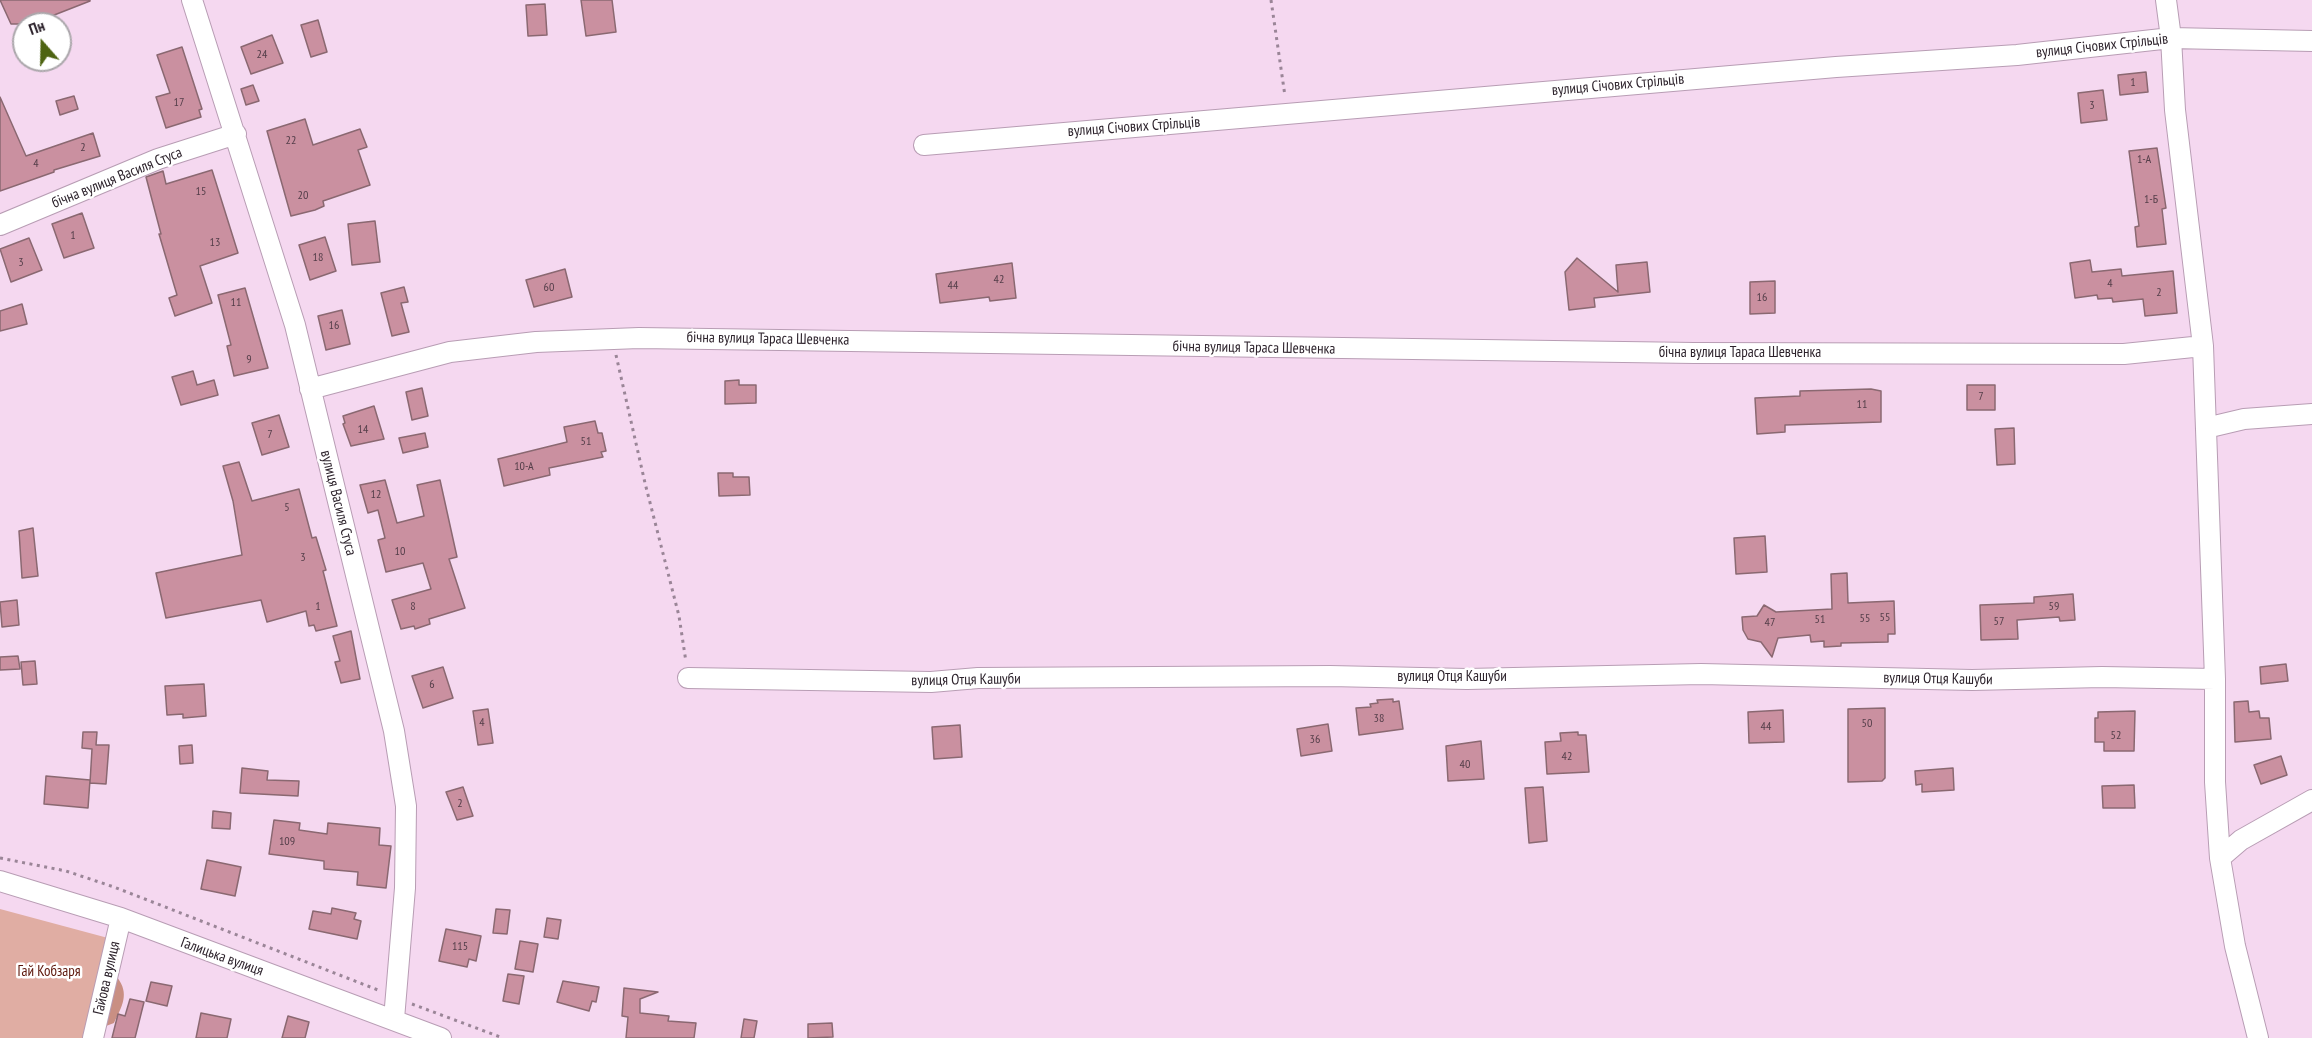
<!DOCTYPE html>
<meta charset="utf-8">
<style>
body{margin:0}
#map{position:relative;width:2312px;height:1038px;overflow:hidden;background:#f5d8f0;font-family:"PT Sans Narrow",sans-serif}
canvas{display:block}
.north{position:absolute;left:12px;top:12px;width:60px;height:60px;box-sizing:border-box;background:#fff;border:2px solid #aba7ab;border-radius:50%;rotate:340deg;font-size:16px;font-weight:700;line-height:24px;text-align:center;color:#2d232c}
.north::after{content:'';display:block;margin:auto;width:21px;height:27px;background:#4e6412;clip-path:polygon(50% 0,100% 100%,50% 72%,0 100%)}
</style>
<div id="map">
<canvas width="2312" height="1038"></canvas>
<div class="north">Пн</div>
</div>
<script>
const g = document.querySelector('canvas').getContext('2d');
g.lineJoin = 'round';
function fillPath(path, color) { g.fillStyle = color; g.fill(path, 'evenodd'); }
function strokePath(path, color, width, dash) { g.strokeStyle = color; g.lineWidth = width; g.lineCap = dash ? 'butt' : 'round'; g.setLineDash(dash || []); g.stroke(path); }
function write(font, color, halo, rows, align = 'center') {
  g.font = font + ' "PT Sans Narrow",sans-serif'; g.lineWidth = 5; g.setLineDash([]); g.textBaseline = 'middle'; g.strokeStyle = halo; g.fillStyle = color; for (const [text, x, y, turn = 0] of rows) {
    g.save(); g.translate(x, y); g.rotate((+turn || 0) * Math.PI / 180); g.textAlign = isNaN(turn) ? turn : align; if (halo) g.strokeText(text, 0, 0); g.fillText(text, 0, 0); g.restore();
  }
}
fillPath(new Path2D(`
 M0 909 108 938 83 1038H0Z`), '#e0ada3');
fillPath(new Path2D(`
 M117 977C130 994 122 1006 114 1023L106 1026 102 1016Z`), '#c98f83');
const building = new Path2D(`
 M0 0H90V1L44 19 46 24H11Z
 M581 0H612L616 32 586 36Z
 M545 4 547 35 528 36 526 5Z
 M318 20 327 52 311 57 301 25Z
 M272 35 283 63 251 74 241 47Z
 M182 47 202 109 199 110 201 117 166 128 156 97 170 93 157 55Z
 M2146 72 2148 92 2120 95 2118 75Z
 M253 85 259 101 246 105 241 89Z
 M2103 90 2107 120 2081 123 2078 93Z
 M74 96 78 109 60 115 56 101Z
 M0 97 26 156 93 133 100 156 54 170V172L0 191Z
 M305 119 313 145 360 129 367 147 358 150 370 185 323 201 324 206 315 210 291 216 267 131Z
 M2157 148 2166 208 2162 209 2166 244 2137 247 2135 227 2139 226 2129 151Z
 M212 170 238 253 200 266 212 303 175 316 169 298 177 295 159 234H161L146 177 163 171 166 184Z
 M82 213 94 248 64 258 52 224Z
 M375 221 380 262 352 265 348 224Z
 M325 237 336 271 310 280 299 245Z
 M29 238 42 270 11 282 0 249Z
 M1577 258 1618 292 1616 265 1647 262 1650 292 1594 298 1595 307 1569 310 1565 272Z
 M2090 260 2092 272 2121 269 2122 276 2173 271 2177 313 2145 316 2143 299 2113 302 2112 298 2098 299 2097 295 2075 298 2070 263Z
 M1012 263 1016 298 990 301 989 297 940 303 936 274Z
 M565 269 572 297 534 307 526 280Z
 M1775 281V313L1750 314V282Z
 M404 287 408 302 401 303 409 332 392 336 381 293Z
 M245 288 268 368 234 376 227 346 231 345 218 295Z
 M22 304 27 324 0 331V311Z
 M342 310 350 344 326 350 318 316Z
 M193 371 197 385 214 380 218 395 181 405 172 377Z
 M739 380V385H756V403L725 404V381Z
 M1967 385H1995V410H1967Z
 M422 388 428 416 412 420 406 392Z
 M1871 389 1881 391V422L1785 425V432L1757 434 1755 398 1800 396V391Z
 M374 406 384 439 351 446 343 424 345 423 343 416Z
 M279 415 289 447 262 455 252 423Z
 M595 421 598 433H602L606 451 601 452 603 457 549 468 550 475 504 486 498 459 567 442 564 427Z
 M2014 428 2015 464 1997 465 1995 429Z
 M425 433 428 447 403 453 399 438Z
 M239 462 252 501 299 489 312 538 316 537 326 570 323 571 337 626 316 631 314 625 309 626 306 611 267 622 261 600 166 618 156 573 242 555 233 501 223 466Z
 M718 473H733V477H749L750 495 719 496Z
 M385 480 397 523 424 516 417 485 440 480 457 557 449 559 465 608 429 619 430 624 415 629 414 626 401 629 392 600 431 589 423 563 386 572 378 540 385 538 378 510 368 513 360 485Z
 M33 528 38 576 22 578 19 531Z
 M1765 536 1767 572 1736 574 1734 538Z
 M1847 573 1848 603 1894 601 1895 634H1888V642L1841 643V646L1824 647V641L1811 642 1810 635 1778 638 1772 657 1761 642 1748 639 1743 630 1742 617 1757 616 1764 605 1776 612 1832 609 1831 574Z
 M2073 594 2075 620 2060 621 2059 617 2017 620 2018 639 1981 640 1980 605 2034 603V597Z
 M17 600 19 625 2 627 0 602Z
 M351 631 360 679 341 683 335 662 340 661 333 636Z
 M18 656 20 669 0 670V657Z
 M35 661 37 684 23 685 21 662Z
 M2286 664 2288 681 2261 684 2260 667Z
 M443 667 453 698 423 708 412 676Z
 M204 684 206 716 183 718V714L167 715 165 686Z
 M1393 699V702L1399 701 1403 729 1359 735 1356 708 1371 707 1370 704 1378 703 1377 700Z
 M2248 701 2249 712 2259 711 2260 718H2269L2271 739 2235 742 2234 702Z
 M1885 708V778L1882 781 1848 782V709Z
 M488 709 493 743 478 745 473 711Z
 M1783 710 1784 742 1749 743 1748 712Z
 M2135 711 2134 751H2104V742H2095V718H2098V712Z
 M1328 724 1332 751 1301 756 1297 729Z
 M960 725 962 757 934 759 932 727Z
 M83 732H97L96 745H109L106 784 90 783 92 749 82 748Z
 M1578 732V735H1586L1589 772 1547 774 1545 742 1561 741 1560 733Z
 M1481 741 1484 779 1448 781 1446 746Z
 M192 745 193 763 180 764 179 746Z
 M2281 756 2287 775 2261 784 2254 765Z
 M242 768 268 771 267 780 299 781 298 796 240 793Z
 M1953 768 1954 790 1922 792V784L1916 785 1915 771Z
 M46 776 90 780 88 808 44 804Z
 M2134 785 2135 808H2103L2102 786Z
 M463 787 473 816 457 820 446 792Z
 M1543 787 1547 841 1529 843 1525 788Z
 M213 811 231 813 230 829 212 828Z
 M274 820 300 823 299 830 327 834 328 823 380 828 379 845 391 846 386 888 357 885 358 872 324 869V861L269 854Z
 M207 860 241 867 235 896 201 889Z
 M332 908 356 913 354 919 361 921 357 939 309 929 313 911 331 914Z
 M496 909 510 910 507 934 493 933Z
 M547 918 561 920 558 939 544 937Z
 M446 929 481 936 476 961 469 959 467 967 439 961Z
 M520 941 538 944 533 972 515 969Z
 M508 974 524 976 519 1004 503 1001Z
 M563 981 599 987 596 1002 592 1001 589 1011 557 1002Z
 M151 982 172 986 167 1006 146 1001Z
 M624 988 658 992 640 999V1013L669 1016 668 1021 696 1023 694 1038H626L628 1017 622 1016Z
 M130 999 144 1002 135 1038H112L118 1014 125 1016Z
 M201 1013 231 1019 227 1038H196Z
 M288 1016 309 1022 305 1038H282Z
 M744 1019 757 1021 754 1038H741Z
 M832 1023 833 1037 808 1038V1024Z`);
fillPath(building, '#ca90a0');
strokePath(building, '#8a6871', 1.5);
const minor = new Path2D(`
 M192 0 295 325 394 731 406 806 405 888 394 1019
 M2166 0 2171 38 2175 110 2203 346 2215 679V782L2220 858 2235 946 2258 1038
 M924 145 1836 67 2017 55 2171 38 2312 41
 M0 225 158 159 236 134
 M310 389 450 352 536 342 639 338 1694 353 2124 354 2203 346
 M2206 428 2244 419 2312 414
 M688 678 931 682 978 678 1330 676 1467 679 1701 674 1972 680 2102 677 2215 679
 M2220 858 2241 840 2312 800
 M0 881 121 918 441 1038
 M93 1038 121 918`);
strokePath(minor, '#b89db4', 22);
strokePath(new Path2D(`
 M1271 0 1285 96
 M616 355 645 483 679 616 686 662
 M0 858 66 871 114 887 378 990
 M412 1004 503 1038`), '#9a8597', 3, [3, 4.5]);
strokePath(minor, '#fff', 20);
write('12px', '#543e49', null, [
 ["24",262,55],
 ["1",2133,83],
 ["17",179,103],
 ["3",2092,106],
 ["22",291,141],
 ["2",83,148],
 ["1-А",2144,160],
 ["4",36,164],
 ["15",201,192],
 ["20",303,196],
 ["1-Б",2151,200],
 ["1",73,236],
 ["13",215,243],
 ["18",318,258],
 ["3",21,263],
 ["42",999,280],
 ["4",2110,284],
 ["44",953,286],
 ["60",549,288],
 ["2",2159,293],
 ["16",1762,298],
 ["11",236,303],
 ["16",334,326],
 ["9",249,360],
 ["7",1981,397],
 ["11",1862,405],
 ["14",363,430],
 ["7",270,435],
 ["51",586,442],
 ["10-А",524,467],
 ["12",376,495],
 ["5",287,508],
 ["10",400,552],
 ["3",303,558],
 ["1",318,607],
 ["8",413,607],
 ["59",2054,607],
 ["55",1885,618],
 ["55",1865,619],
 ["51",1820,620],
 ["57",1999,622],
 ["47",1770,623],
 ["6",432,685],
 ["38",1379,719],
 ["4",482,723],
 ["50",1867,724],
 ["44",1766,727],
 ["52",2116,736],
 ["36",1315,740],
 ["42",1567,757],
 ["40",1465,765],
 ["2",460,804],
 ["109",287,842],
 ["115",460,947]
]);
write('15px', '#2d232c', '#fff', [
 ["вулиця Січових Стрільців",2102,46,-6],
 ["вулиця Січових Стрільців",1618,85,-5],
 ["вулиця Січових Стрільців",1134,127,-4],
 ["бічна вулиця Василя Стуса",117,178,-22],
 ["бічна вулиця Тараса Шевченка",768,339,1],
 ["бічна вулиця Тараса Шевченка",1254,348,1],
 ["бічна вулиця Тараса Шевченка",1740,353],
 ["вулиця Василя Стуса",338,503,76],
 ["вулиця Отця Кашуби",1452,677],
 ["вулиця Отця Кашуби",1938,679,1],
 ["вулиця Отця Кашуби",966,680,-1],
 ["Галицька вулиця",222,957,20],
 ["Гайова вулиця",107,978,-77]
]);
write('15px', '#5d170b', '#fff', [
 ["Гай Кобзаря",49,972]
]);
</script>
